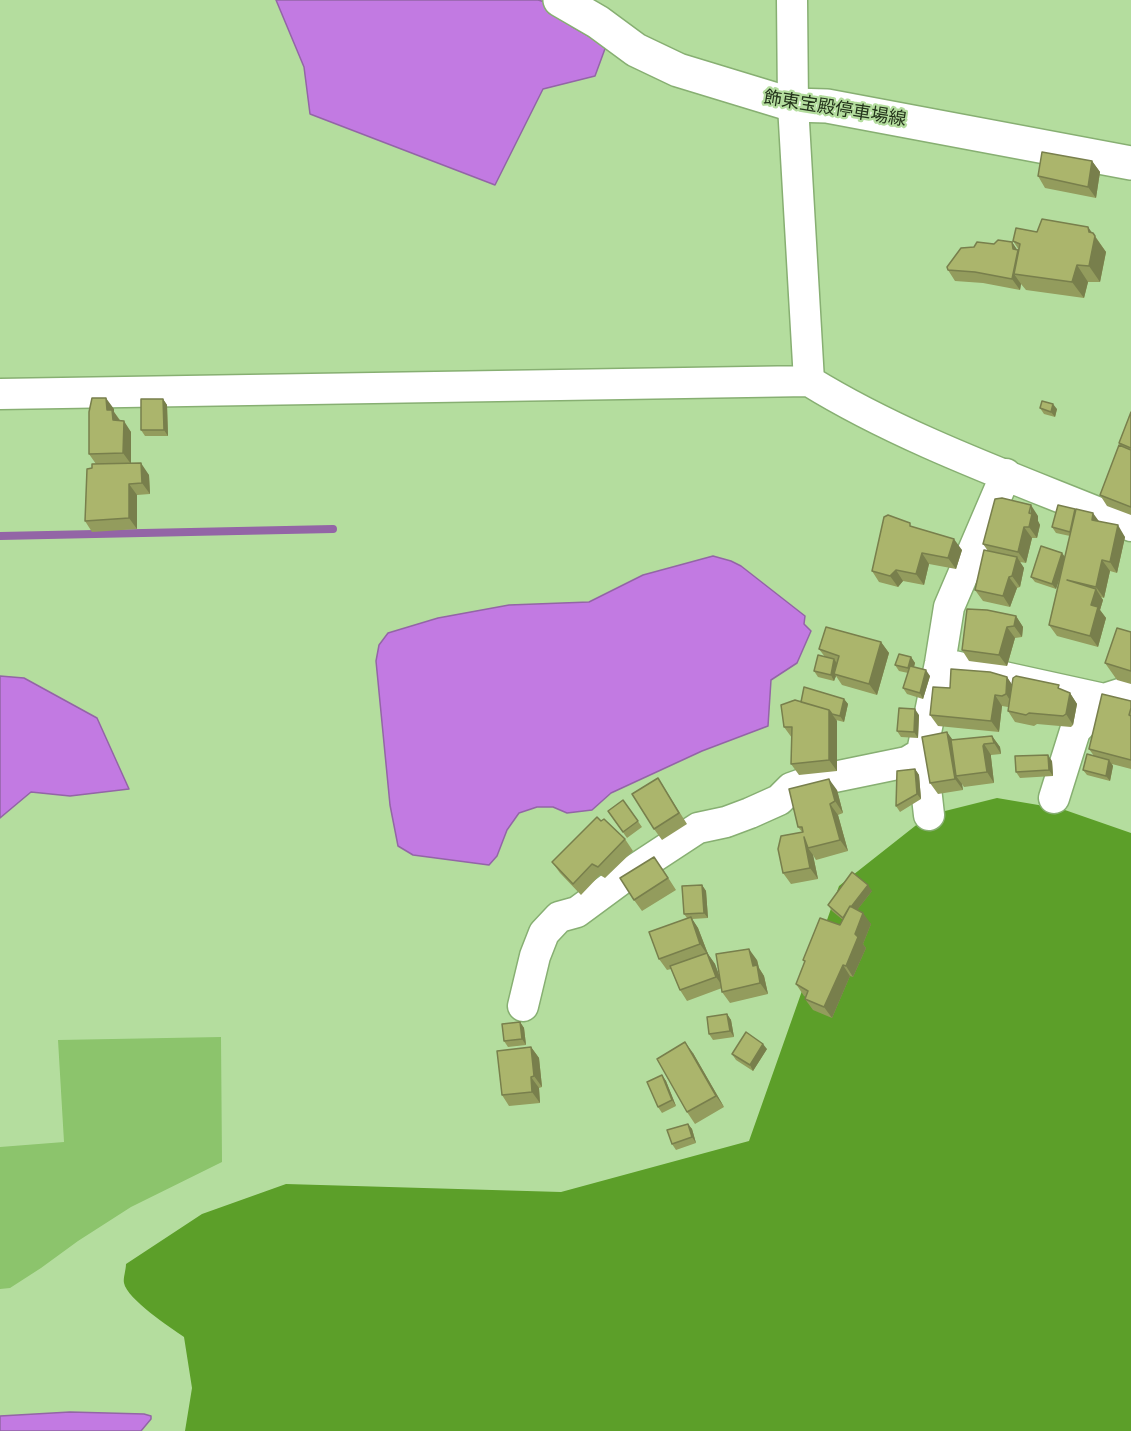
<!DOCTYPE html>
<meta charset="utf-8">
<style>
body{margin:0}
canvas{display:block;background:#b4dd9e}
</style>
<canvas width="1131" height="1431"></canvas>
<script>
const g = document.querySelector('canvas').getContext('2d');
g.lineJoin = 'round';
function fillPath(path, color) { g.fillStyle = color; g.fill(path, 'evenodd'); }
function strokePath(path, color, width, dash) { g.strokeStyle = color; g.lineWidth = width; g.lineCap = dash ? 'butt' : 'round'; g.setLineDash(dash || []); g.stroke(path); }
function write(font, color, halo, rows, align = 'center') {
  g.font = font + ' Karla,"Noto Sans JP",sans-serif'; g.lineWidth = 4.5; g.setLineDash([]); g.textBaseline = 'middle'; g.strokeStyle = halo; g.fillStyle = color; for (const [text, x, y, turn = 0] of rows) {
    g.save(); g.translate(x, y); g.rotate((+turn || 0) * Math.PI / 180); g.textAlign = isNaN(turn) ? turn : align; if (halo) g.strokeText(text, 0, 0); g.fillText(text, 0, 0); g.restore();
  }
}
fillPath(new Path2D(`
 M221 1037 222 1162 131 1207 78 1241 41 1268 10 1288 0 1289V1147L64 1142 58 1040Z`), '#8cc46c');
fillPath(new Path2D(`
 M997 798 1062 809 1131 833V1431H185L192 1388 184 1337C171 1328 127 1299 124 1283 123 1278 126 1270 126 1264L202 1214 286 1184 561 1192 749 1141 839 886 929 815Z`), '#5c9f29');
const water = new Path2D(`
 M276 0H538L545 2 571 26 606 46 595 76 543 89 495 185 310 114 304 67Z
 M713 556 731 561 741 566 805 616 804 624 811 631 797 663 771 680 768 726 702 751 611 793 592 810 567 813 553 807H537L519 813 507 830 497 856 489 865 413 855 398 846 390 805 376 661 379 645 388 633 438 618 509 605 589 602 643 575Z
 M0 676 24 678 97 718 129 789 70 796 31 792 0 818Z
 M70 1412 144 1414 151 1416V1419L141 1431H0V1416Z`);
fillPath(water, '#c27ae2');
strokePath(water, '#9365a6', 1.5);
strokePath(new Path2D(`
 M0 536 333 529`), '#9365a6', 8);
const minor = new Path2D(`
 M792 0 793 105 809 381
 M0 394 809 381C906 441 1025 482 1131 526
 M940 663 1104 699
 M1054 798 1075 731 1104 699 1126 692 1131 693
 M929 815 922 752 940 663 949 607 1006 474
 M523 1006 535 956 544 933 559 917 577 912 634 870 698 828 726 822 750 813 779 800 791 788 805 783 907 762 922 753`);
const secondary = new Path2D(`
 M560 0 598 22 636 50 678 70 793 105 827 106 1131 163`);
strokePath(minor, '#87af72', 33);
strokePath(secondary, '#87af72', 36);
strokePath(minor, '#fff', 30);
strokePath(secondary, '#fff', 33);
fillPath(new Path2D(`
 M1092 161 1100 172 1096 198 1045 188 1038 176Z
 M1037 232 1093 233 1106 252 1100 282H1088L1084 298 1026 290 1021 284 1020 290 983 283 955 281 948 270 994 244 1012 242 1017 250H1019L1013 241Z
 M163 399 167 405 168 436H145L141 430Z
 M1040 408 1057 409 1055 417 1044 414Z
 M114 409V412L120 420 131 432V464L149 475 150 494 137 495V529L92 532 85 521 92 468 96 464 89 454Z
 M1131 412V515L1107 506 1100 495 1121 446 1119 443Z
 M1038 516V521L1040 525 1037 538H1032L1026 563 1020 562 1024 568 1020 587 1017 588 1010 607 983 601 975 590 988 551 983 544Z
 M1099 521 1125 537 1117 573 1110 571 1104 598 1101 597 1103 600 1100 610 1106 618 1098 647 1057 636 1049 625 1061 574 1056 589 1035 582 1031 577 1062 553 1065 557 1070 536 1056 533 1052 527Z
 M913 527 962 550 956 569 929 564 924 585 903 581 898 587 879 582 872 571Z
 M1016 616 1023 627 1022 637 1015 638 1007 666 969 661 962 650Z
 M1131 632V684L1117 680 1105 663Z
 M881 642 889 653 877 695 842 685 836 676 834 681 818 677 814 671 825 657 819 649Z
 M911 657 915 663 914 667 930 676 923 699 907 694 903 688 908 673 899 671 895 665Z
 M1007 677 1012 685 1062 690 1070 693 1077 704 1073 725 1071 727 1037 724 1034 726 1015 722 1008 711V707L1002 706 999 732 938 726 930 715 950 688Z
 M844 699 848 704 844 722 836 720 837 721V771L799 775 791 764 792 738 784 727 801 702Z
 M1131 701V769L1112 764 1113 766 1110 781 1087 775 1083 770 1094 756 1089 749Z
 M919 715 918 738 901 737 897 731Z
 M947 732 952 740 992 736 1000 747 1001 754 991 755V757L994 783 964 787 962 784 963 790 938 794 930 783Z
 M1052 761 1053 776 1020 778 1016 772Z
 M915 769 919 775 921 799 900 812 896 806Z
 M658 778 687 824 662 840 654 829Z
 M837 790 843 813 838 815 848 851 816 860 813 855 818 879 791 884 783 873 802 832 798 827Z
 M623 800 642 827 627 838 608 811Z
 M625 839 633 851 605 878 600 875 581 895 560 873 552 862Z
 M662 868 676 890 642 911 634 900Z
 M702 885 706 891 708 918 692 919 698 928 708 954 715 964 720 979 757 960 759 968 764 976 768 994 730 1003 722 992V988L687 1001 680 990 671 969 667 970 659 959 687 918 684 914Z
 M872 891 857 910 871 924 863 944 866 948 853 977 850 976 832 1018 813 1010 805 999 806 997 804 996 796 984 805 963 803 960 840 925 843 920 832 911 828 905Z
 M727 1014 731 1020 734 1037 713 1040 709 1034Z
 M520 1022 524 1028 526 1045 508 1047 504 1041Z
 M531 1047 539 1058 542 1087 539 1088 540 1103 509 1106 502 1095Z
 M767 1049 753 1071 736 1060 732 1054Z
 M693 1053 724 1107 695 1124 687 1112Z
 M662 1075 666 1081 676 1106 662 1113 658 1107Z
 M688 1124 692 1129 696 1143 676 1150 672 1144Z`), '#939c5d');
fillPath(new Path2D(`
 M1092 161 1100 172 1096 198 1088 187Z
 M1088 227 1106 252 1100 282 1089 266V232Z
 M1012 242 1018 251 1014 274 1021 284 1020 290 1012 279 1013 249Z
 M1077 265 1088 282 1084 298 1072 282Z
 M106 398 114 409V412L120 421 121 431 107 410Z
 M163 399 167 405 168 436 164 430Z
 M1053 404 1057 409 1055 417 1051 412Z
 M124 421 131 432V464L123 453Z
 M141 463 149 475 150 494 142 483Z
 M129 484 137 495V529L129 518Z
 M1031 505 1038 516V521L1040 525 1037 538 1029 527Z
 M1093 513 1101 524 1092 520Z
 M1118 525 1125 537 1117 573 1110 562Z
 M1024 527 1032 538 1026 563 1018 552Z
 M954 539 962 550 956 569 948 558Z
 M922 553 929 564 924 585 916 574Z
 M1062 553 1066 559 1056 589 1052 584Z
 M1017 557 1024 568 1020 587 1012 576Z
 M1102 560 1110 571 1104 598 1096 587Z
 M896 570 903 581 898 587 890 576Z
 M1009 577 1017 588 1010 607 1003 596Z
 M1096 589 1103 600 1100 610 1106 618 1098 647 1090 636 1091 605Z
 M1016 616 1023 627 1022 637 1014 626Z
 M1007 627 1015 638 1007 666 999 655Z
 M881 642 889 653 877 695 869 684Z
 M911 657 915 663 912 674 908 668Z
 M834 659 838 665 834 674 836 676 834 681 831 675Z
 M926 670 930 676 923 699 920 693Z
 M1007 677 1015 689 1013 705 1006 694Z
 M1070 693 1077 704 1073 725 1066 714Z
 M995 695 1002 706 999 732 991 721Z
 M844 699 848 704 844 722 840 716Z
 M915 709 919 715 918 738 914 732Z
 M829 710 837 721V771L829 760Z
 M947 732 955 743 956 776 962 784 963 790 955 779Z
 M992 736 1000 747 1001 754 994 743Z
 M984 744 991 755V757L994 783 987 772 983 746Z
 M1048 755 1052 761 1053 776 1049 770Z
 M1109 760 1113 766 1110 781 1106 776Z
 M915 769 919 775 921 799 917 794Z
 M829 779 837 790 843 813 835 801Z
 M830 804 838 815 848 851 840 840Z
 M804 837 808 848 813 855 818 879 810 868Z
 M702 885 706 891 708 918 704 913Z
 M868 885 872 891 847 923 843 918Z
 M863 913 871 924 863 944 866 948 853 977 846 966 855 934Z
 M691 917 698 928 708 954 715 964 724 988 716 977 707 954 700 944Z
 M749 949 757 960 759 968 764 976 768 994 760 983 753 966Z
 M843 965 850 976 832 1018 824 1007Z
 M727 1014 731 1020 734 1037 730 1031Z
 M520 1022 524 1028 526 1045 522 1039Z
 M685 1042 693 1053 724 1107 716 1096Z
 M763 1044 767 1049 753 1071 750 1065Z
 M531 1047 539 1058 542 1087 534 1076Z
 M662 1075 666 1081 676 1106 672 1100Z
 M531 1077 539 1088 540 1103 532 1092Z
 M688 1124 692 1129 696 1143 692 1137Z`), '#787f4c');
const building = new Path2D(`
 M1042 152 1092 161 1088 187 1038 176Z
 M1042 219 1088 227 1089 232 1093 233 1095 236 1089 266 1077 265 1072 282 1014 274 1020 244 1013 241 1016 228 1037 232Z
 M998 240 1012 242 1013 249 1018 250 1012 279 975 272 948 270 947 267 961 248 974 247 977 242 994 244Z
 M92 398H106L107 410H112L113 420 124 421 123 453 89 454V412Z
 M141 399H163L164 430H141Z
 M1042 401 1053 404 1051 412 1040 408Z
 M1131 412V448L1119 443Z
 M1119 445 1131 450V507L1100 495Z
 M141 463 142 483 129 484V518L85 521 87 469 92 468V464Z
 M1002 498 1031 505 1029 513 1032 514 1029 527H1024L1018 552 983 544 995 499Z
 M1058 505 1075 509 1070 532 1052 527Z
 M1076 509 1093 513 1092 520 1118 525 1110 562 1102 560 1096 587 1067 580 1096 589 1091 605 1098 607 1090 636 1049 625Z
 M888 515 910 523V526L954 539 948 558 922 553 916 574 896 570 890 576 872 571 884 517Z
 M1041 546 1062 553 1052 584 1031 577Z
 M984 550 1017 557 1012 576 1009 577 1003 596 975 590Z
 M967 609 987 610 1016 616 1014 626 1007 627 999 655 962 650Z
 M826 627 881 642 869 684 834 674 839 656 819 649Z
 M1117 628 1131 632V671L1105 663Z
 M899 654 911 657 908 668 895 665Z
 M818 655 834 659 831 675 814 671Z
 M910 666 926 670 920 693 903 688Z
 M951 669 990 672 1007 677 1006 694 1002 696 995 695 991 721 930 715 933 687 950 688Z
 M1016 676 1059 685 1058 688 1070 693 1066 714 1063 716 1029 713 1026 715 1008 711 1013 678Z
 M804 687 844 699 840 716 832 714 829 710 801 702Z
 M1102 694 1131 701V708L1129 715 1131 716V760L1089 749Z
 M795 700 829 710V760L791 764 792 727H784L781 705Z
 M899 708 915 709 914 732 897 731Z
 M947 732 955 779 930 783 922 737Z
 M992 736 994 743 984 744 983 746 987 772 956 776 951 740Z
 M1087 754 1109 760 1106 776 1083 770Z
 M1048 755 1049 770 1016 772 1015 756Z
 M915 769 917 794 896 806 897 771Z
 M658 778 679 813 654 829 632 794Z
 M829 779 835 801 830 804 840 840 808 848 804 837 810 868 783 873 778 849 781 836 803 832 802 827H798L789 789Z
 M623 800 638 821 623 832 608 811Z
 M597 817 601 821 604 819 625 839 598 867 592 864 573 884 552 862Z
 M654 857 668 878 634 900 620 878Z
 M852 872 868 885 851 907 850 906 843 918 828 905Z
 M702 885 704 913 684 914 682 886Z
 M850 906 863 913 855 934 858 937 846 966 843 965 824 1007 805 999 808 991 796 984 805 961 803 960 820 918 840 925Z
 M691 917 700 944 659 959 649 932Z
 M749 949 753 966 757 965 760 983 722 992 716 954Z
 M707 953 716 977 680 990 670 966Z
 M727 1014 730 1031 709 1034 707 1017Z
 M520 1022 522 1039 504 1041 502 1024Z
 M746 1032 763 1044 750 1065 732 1054Z
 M685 1042 716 1096 687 1112 657 1059Z
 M531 1047 534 1076 531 1077 532 1092 502 1095 497 1051Z
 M662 1075 672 1100 658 1107 647 1082Z
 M688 1124 692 1137 672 1144 667 1130Z`);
fillPath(building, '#abb56c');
strokePath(building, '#787f4c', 1.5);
write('18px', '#24341b', '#b4dd9e', [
 ["飾東宝殿停車場線",835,109,9]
]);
</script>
